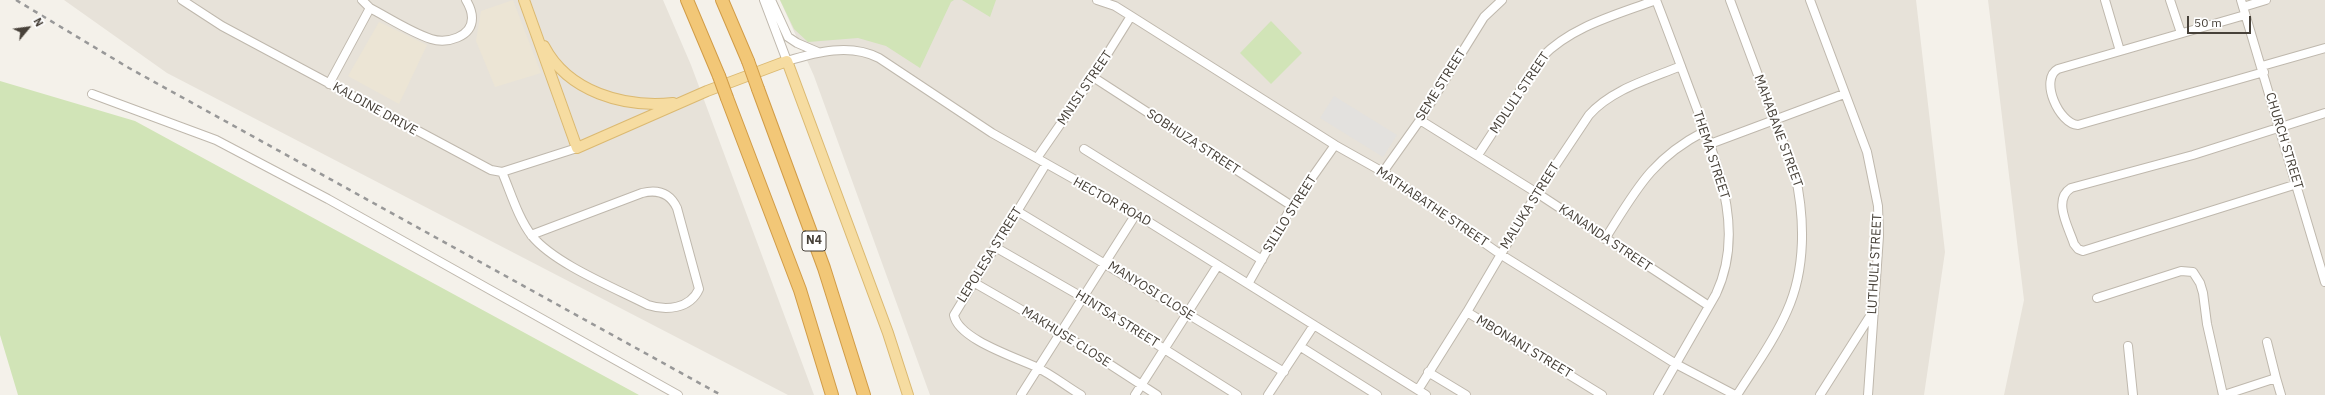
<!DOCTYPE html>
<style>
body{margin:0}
#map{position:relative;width:2325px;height:395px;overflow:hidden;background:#f4f1ea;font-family:"IBM Plex Sans",sans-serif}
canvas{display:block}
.north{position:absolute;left:8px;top:8px;width:40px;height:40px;-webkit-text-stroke:3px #fff;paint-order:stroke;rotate:61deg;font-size:11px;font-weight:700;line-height:16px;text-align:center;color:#474139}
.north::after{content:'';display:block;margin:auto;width:14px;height:18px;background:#474139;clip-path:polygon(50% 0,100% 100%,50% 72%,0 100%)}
.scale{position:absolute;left:2187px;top:16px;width:64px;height:18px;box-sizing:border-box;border:2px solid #474139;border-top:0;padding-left:5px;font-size:12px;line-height:14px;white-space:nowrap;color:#474139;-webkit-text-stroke:3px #fff;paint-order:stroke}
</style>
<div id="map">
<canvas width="2325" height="395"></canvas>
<div class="north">N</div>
<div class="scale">50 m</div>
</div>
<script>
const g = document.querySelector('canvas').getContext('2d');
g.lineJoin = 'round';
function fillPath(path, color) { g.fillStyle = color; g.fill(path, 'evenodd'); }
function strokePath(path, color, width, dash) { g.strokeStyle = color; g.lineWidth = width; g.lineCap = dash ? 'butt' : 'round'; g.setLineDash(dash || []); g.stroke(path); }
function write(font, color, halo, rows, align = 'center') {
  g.font = font + ' "IBM Plex Sans",sans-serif'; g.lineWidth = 4; g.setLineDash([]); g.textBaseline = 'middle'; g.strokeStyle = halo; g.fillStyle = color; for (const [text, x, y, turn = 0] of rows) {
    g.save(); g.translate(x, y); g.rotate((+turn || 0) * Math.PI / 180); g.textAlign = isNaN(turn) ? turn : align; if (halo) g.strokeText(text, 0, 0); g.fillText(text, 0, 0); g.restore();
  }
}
fillPath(new Path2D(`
 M64 0H663L691 65 814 395H788L167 73Z
 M780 0H1916L1945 252 1924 395H930L814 76Z
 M1988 0H2325V395H2004L2024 300Z`), '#e7e2d9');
fillPath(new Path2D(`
 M513 0 541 73 495 87 476 41 481 11Z
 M379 22 427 45 399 104 348 76Z`), '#ece5d5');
fillPath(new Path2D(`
 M780 0H954L951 2 920 68 886 46 858 38 808 42 794 29Z
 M962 0H996L990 17Z
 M1271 21 1302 53 1271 84 1240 53Z
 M0 81 135 121 639 395H18L0 335Z`), '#d1e4b7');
fillPath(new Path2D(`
 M1334 96 1397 135 1383 157 1320 118Z`), '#e3e1de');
const minor = new Path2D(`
 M182 0 222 26 491 170 502 172 577 148
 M362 0 370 8C389 18 410 32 431 39 447 44 472 37 472 18 472 12 469 5 466 0
 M764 0 787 61C817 52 850 43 879 58L992 133 1136 214 1426 395
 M771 0 788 37 797 43 818 52
 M1097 0 1115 6 1131 16 1335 145 1383 172 1500 254 1676 364 1735 395
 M1656 0C1670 36 1683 72 1697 109 1719 169 1745 232 1716 294L1658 395
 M1730 0 1795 174C1805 218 1806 269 1787 311 1774 341 1754 368 1737 395
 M1810 0 1867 152 1878 206 1879 236 1868 395
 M2105 0 2120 51
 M2170 0 2181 33
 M2241 0 2325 282
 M2243 7 2266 0
 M2245 15 2058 69C2039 79 2059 124 2078 125L2264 72
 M2262 66 2325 48
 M1093 77 1292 206
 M329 84 370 8
 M92 94 216 140 328 199 678 395
 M1420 120 1537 193 1709 306
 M1710 144 1844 94
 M1084 149 1262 260
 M1478 155 1542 57C1572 26 1616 15 1656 0
 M1037 158 1093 77 1131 16
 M1046 164 954 315C958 339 1015 357 1036 367 1051 374 1066 386 1081 395
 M502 172C511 193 518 218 532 236 555 264 615 288 648 305 666 311 690 309 699 289L677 208C670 193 658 189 642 193L531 235
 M1383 172 1420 120 1484 17 1502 0
 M2297 184 2083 251 2078 249 2074 244C2069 228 2052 200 2071 188L2193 155 2325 113
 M1017 211 1284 372
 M1605 239C1636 190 1651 159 1705 131
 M995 247 1082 297 1237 395
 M973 282 1060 332 1157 395
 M1248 284 1292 206 1335 145
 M2097 298 2181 271 2193 272 2200 283 2203 293 2207 324 2223 395
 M1467 312 1602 395
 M2267 342 2276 378
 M2128 346 2133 395
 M1301 347 1377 395
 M1428 372 1466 395
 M1418 390 1467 312 1537 193 1589 115C1612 89 1650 79 1681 66
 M1021 395 1136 214
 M1135 395 1218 265
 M1268 395 1314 325
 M1820 395 1872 313
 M2224 395 2276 378 2281 395`);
const major = new Path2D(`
 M524 0 577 148 707 91 787 61 888 333 908 395
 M544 46C568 92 624 108 673 103`);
const highway = new Path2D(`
 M687 0 719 76
 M722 0 748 61
 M758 89 824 268 864 395
 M727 98 800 290 832 395`);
strokePath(minor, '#bfb8ad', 10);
strokePath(major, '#dbb971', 12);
strokePath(highway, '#d19c47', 14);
strokePath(minor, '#fff', 8);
strokePath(major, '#f6dca1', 10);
strokePath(highway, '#f2c777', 12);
strokePath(new Path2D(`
 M16 0 129 68 721 395`), '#989898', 2.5, [5, 5]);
const highwayBridge = new Path2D(`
 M748 61 758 89
 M719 76 727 98`);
strokePath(highwayBridge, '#d19c47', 14, []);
strokePath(highwayBridge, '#f2c777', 12);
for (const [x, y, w] of [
 [814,241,24]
]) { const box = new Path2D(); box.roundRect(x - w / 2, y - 10, w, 20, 3); g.fillStyle = '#fff'; g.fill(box); strokePath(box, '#474139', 1); }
write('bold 12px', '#474139', null, [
 ["N4",814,241]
]);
write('13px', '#474139', '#fff', [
 ["SEME STREET",1441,85,-58],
 ["MNISI STREET",1085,88,-56],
 ["MDLULI STREET",1520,93,-56],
 ["KALDINE DRIVE",375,109,29],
 ["MAHABANE STREET",1778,131,70],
 ["CHURCH STREET",2284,141,73],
 ["SOBHUZA STREET",1193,142,33],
 ["THEMA STREET",1711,155,72],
 ["HECTOR ROAD",1112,202,29],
 ["MALUKA STREET",1530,206,-58],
 ["MATHABATHE STREET",1432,207,34],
 ["SILILO STREET",1290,214,-58],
 ["KANANDA STREET",1605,238,34],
 ["LEPOLESA STREET",990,255,-58],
 ["LUTHULI STREET",1875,264,-87],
 ["MANYOSI CLOSE",1151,291,32],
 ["HINTSA STREET",1117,319,32],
 ["MAKHUSE CLOSE",1066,337,32],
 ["MBONANI STREET",1524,347,31]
]);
</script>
